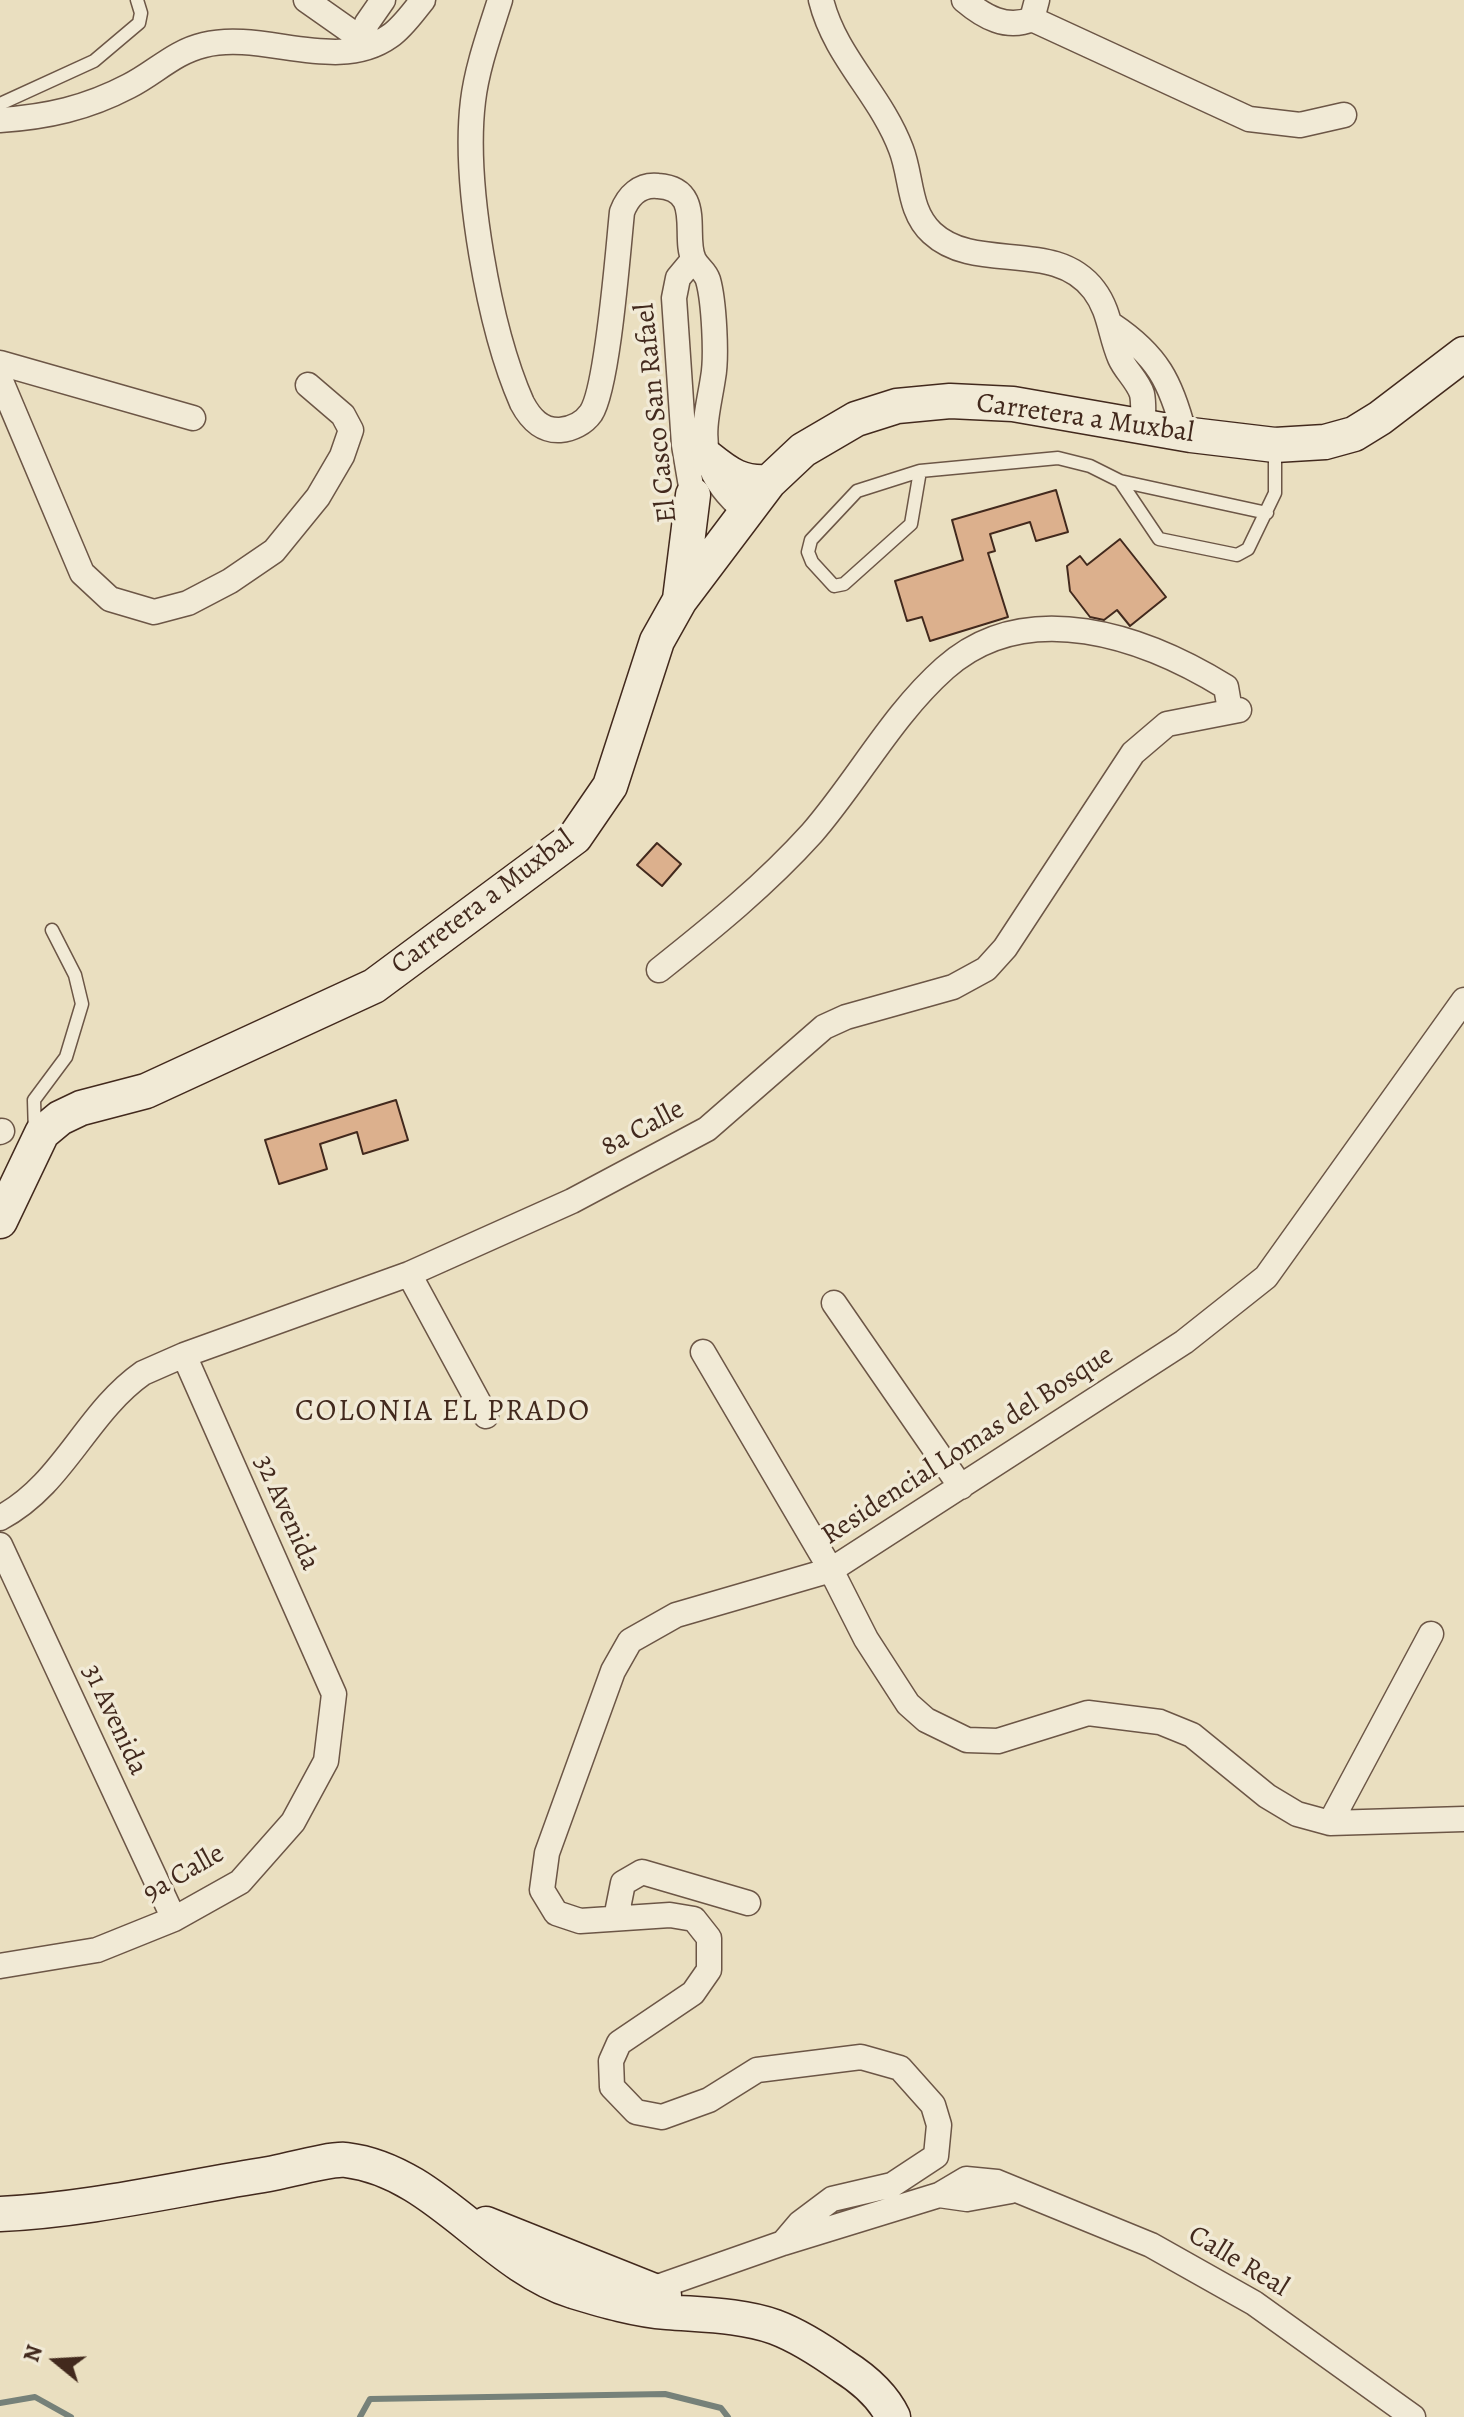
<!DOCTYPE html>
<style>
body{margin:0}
#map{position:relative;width:1464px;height:2417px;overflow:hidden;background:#eadfc0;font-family:Alegreya,serif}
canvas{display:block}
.north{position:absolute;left:16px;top:2321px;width:80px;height:80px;-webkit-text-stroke:6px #f1ead6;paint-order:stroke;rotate:288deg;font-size:22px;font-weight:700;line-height:32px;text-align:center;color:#42291d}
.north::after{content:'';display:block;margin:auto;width:28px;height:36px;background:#42291d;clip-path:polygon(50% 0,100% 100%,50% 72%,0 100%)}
</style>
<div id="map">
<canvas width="1464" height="2417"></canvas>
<div class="north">N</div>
</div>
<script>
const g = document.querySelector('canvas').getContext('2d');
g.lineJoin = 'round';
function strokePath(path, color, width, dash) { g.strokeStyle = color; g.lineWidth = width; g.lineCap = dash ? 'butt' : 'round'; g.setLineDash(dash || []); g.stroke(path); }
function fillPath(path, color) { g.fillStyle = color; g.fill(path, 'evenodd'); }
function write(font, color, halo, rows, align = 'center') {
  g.font = font + ' Alegreya,serif'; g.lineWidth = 7; g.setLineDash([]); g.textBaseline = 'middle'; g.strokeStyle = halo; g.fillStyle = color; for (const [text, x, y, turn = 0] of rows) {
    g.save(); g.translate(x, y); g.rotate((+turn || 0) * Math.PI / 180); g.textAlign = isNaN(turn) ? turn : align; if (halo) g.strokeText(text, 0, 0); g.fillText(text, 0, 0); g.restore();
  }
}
strokePath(new Path2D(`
 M0 2403 35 2397 71 2417
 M360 2417 370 2399 665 2394 721 2408 728 2417`), '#768179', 6);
const building = new Path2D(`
 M1056 490 1068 532 1036 541 1030 522 990 534 995 551 988 553 1008 617 930 641 922 617 907 621 895 581 963 560 952 520Z
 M1120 539 1166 597 1130 626 1117 610 1104 620 1090 617 1070 591 1067 566 1080 556 1087 565Z
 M657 843 681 864 662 886 637 865Z
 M396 1100 408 1140 363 1154 357 1132 320 1144 327 1169 279 1184 265 1140Z`);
fillPath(building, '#dcb08d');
strokePath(building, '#42291d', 2);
const lane = new Path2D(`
 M0 104 94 61 139 23 141 13 137 0
 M920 471 911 524 844 584 834 586 812 562 808 552 811 540 857 491 920 471 1058 458 1090 466 1120 481 1267 513
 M1120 481 1159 539 1237 555 1248 549 1275 493V448
 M35 1134 34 1100 66 1057 82 1004 75 975 52 930`);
const street = new Path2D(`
 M306 0 370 45
 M500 0C490 32 477 67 473 101 463 183 489 328 522 403 530 418 541 431 560 430 572 429 584 423 591 413 608 387 618 250 622 212 628 196 640 184 658 186 705 189 682 237 694 260 698 268 705 271 708 280 714 301 717 357 713 378 709 405 701 430 708 458 714 481 729 497 746 512
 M821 0C835 57 881 95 901 149 912 177 908 211 932 233 976 274 1055 238 1094 290 1110 311 1110 335 1120 358 1125 370 1138 381 1142 394 1144 403 1143 415 1143 425
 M964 0C984 17 1007 30 1032 19L1037 0
 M1032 19 1249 119 1300 125 1344 115
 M358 47 367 23 383 0
 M0 120C47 117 87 108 129 86 155 73 174 52 204 45 263 30 337 74 390 36 403 27 413 12 423 0
 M693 260 678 278 674 298 684 445 695 510
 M1112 325C1157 355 1171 382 1184 433
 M0 363 193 418
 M0 379 82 573 110 599 154 612 188 603 230 581 274 551 318 497 342 456 351 430 343 415 308 385
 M659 970C713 927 765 885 812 833 858 780 892 715 945 668 1027 595 1145 637 1226 687L1230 710
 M0 1132 2 1131
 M409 1274 486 1416
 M834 1303 961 1487
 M703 1352 831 1570 866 1639 908 1704 926 1720 967 1740 998 1741 1088 1713 1160 1722 1192 1735 1267 1796 1297 1814 1330 1823 1464 1819
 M0 1518C63 1485 86 1413 143 1373L184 1355 409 1274 572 1201 707 1129 824 1027 846 1017 953 987 986 969 1005 948 1133 753 1167 724 1239 710
 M0 1545 174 1919
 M1330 1823 1431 1634
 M616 1918 623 1883 642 1872 748 1903
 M0 1966 97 1950 174 1919 240 1882 293 1822 326 1761 334 1694 184 1355
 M939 2195 967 2199 1011 2191
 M783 2243 800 2223 832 2199 892 2185 936 2156 939 2125 933 2105 900 2068 861 2057 757 2070 709 2100 662 2117 636 2112 612 2087 611 2061 619 2043 693 1993 709 1970V1938L694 1919 670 1915 580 1921 556 1913 542 1890 547 1853 613 1671 630 1641 676 1615 831 1570 1184 1342 1266 1277 1464 1000
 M649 2290 783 2243 939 2195 966 2179 997 2182 1151 2245 1254 2303 1413 2417`);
const secondary = new Path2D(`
 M708 458C729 475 742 484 769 482
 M680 599 693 495
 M0 1221 42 1133 60 1118 81 1108 146 1091 374 986 575 837 610 786 657 641 680 600 769 482 803 450 856 419 897 406 950 401 1013 404 1191 435 1275 445 1325 442 1354 434 1380 418 1464 354
 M0 2214C89 2210 180 2188 269 2174 286 2171 332 2158 346 2160 436 2171 489 2264 573 2291 603 2300 636 2310 667 2312 703 2315 741 2315 775 2327 799 2336 822 2351 843 2366 862 2378 883 2396 893 2417
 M486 2224 664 2295`);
strokePath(lane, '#6c5646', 15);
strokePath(street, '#6c5646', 27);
strokePath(secondary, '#42291d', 37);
strokePath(lane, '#f1ead6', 12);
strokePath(street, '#f1ead6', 24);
strokePath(secondary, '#f1ead6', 34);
write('28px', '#42291d', '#f1ead6', [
 ["El Casco San Rafael",657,413,-96],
 ["Carretera a Muxbal",1085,419,8],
 ["Carretera a Muxbal",483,903,-37],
 ["8a Calle",643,1129,-28],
 ["Residencial Lomas del Bosque",968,1446,-33],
 ["32 Avenida",286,1513,66],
 ["31 Avenida",114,1720,65],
 ["9a Calle",184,1874,-30],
 ["Calle Real",1238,2262,31]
]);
g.letterSpacing = '2px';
write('30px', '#42291d', '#f1ead6', [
 ["COLONIA EL PRADO",443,1413]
]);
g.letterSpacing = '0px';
</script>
